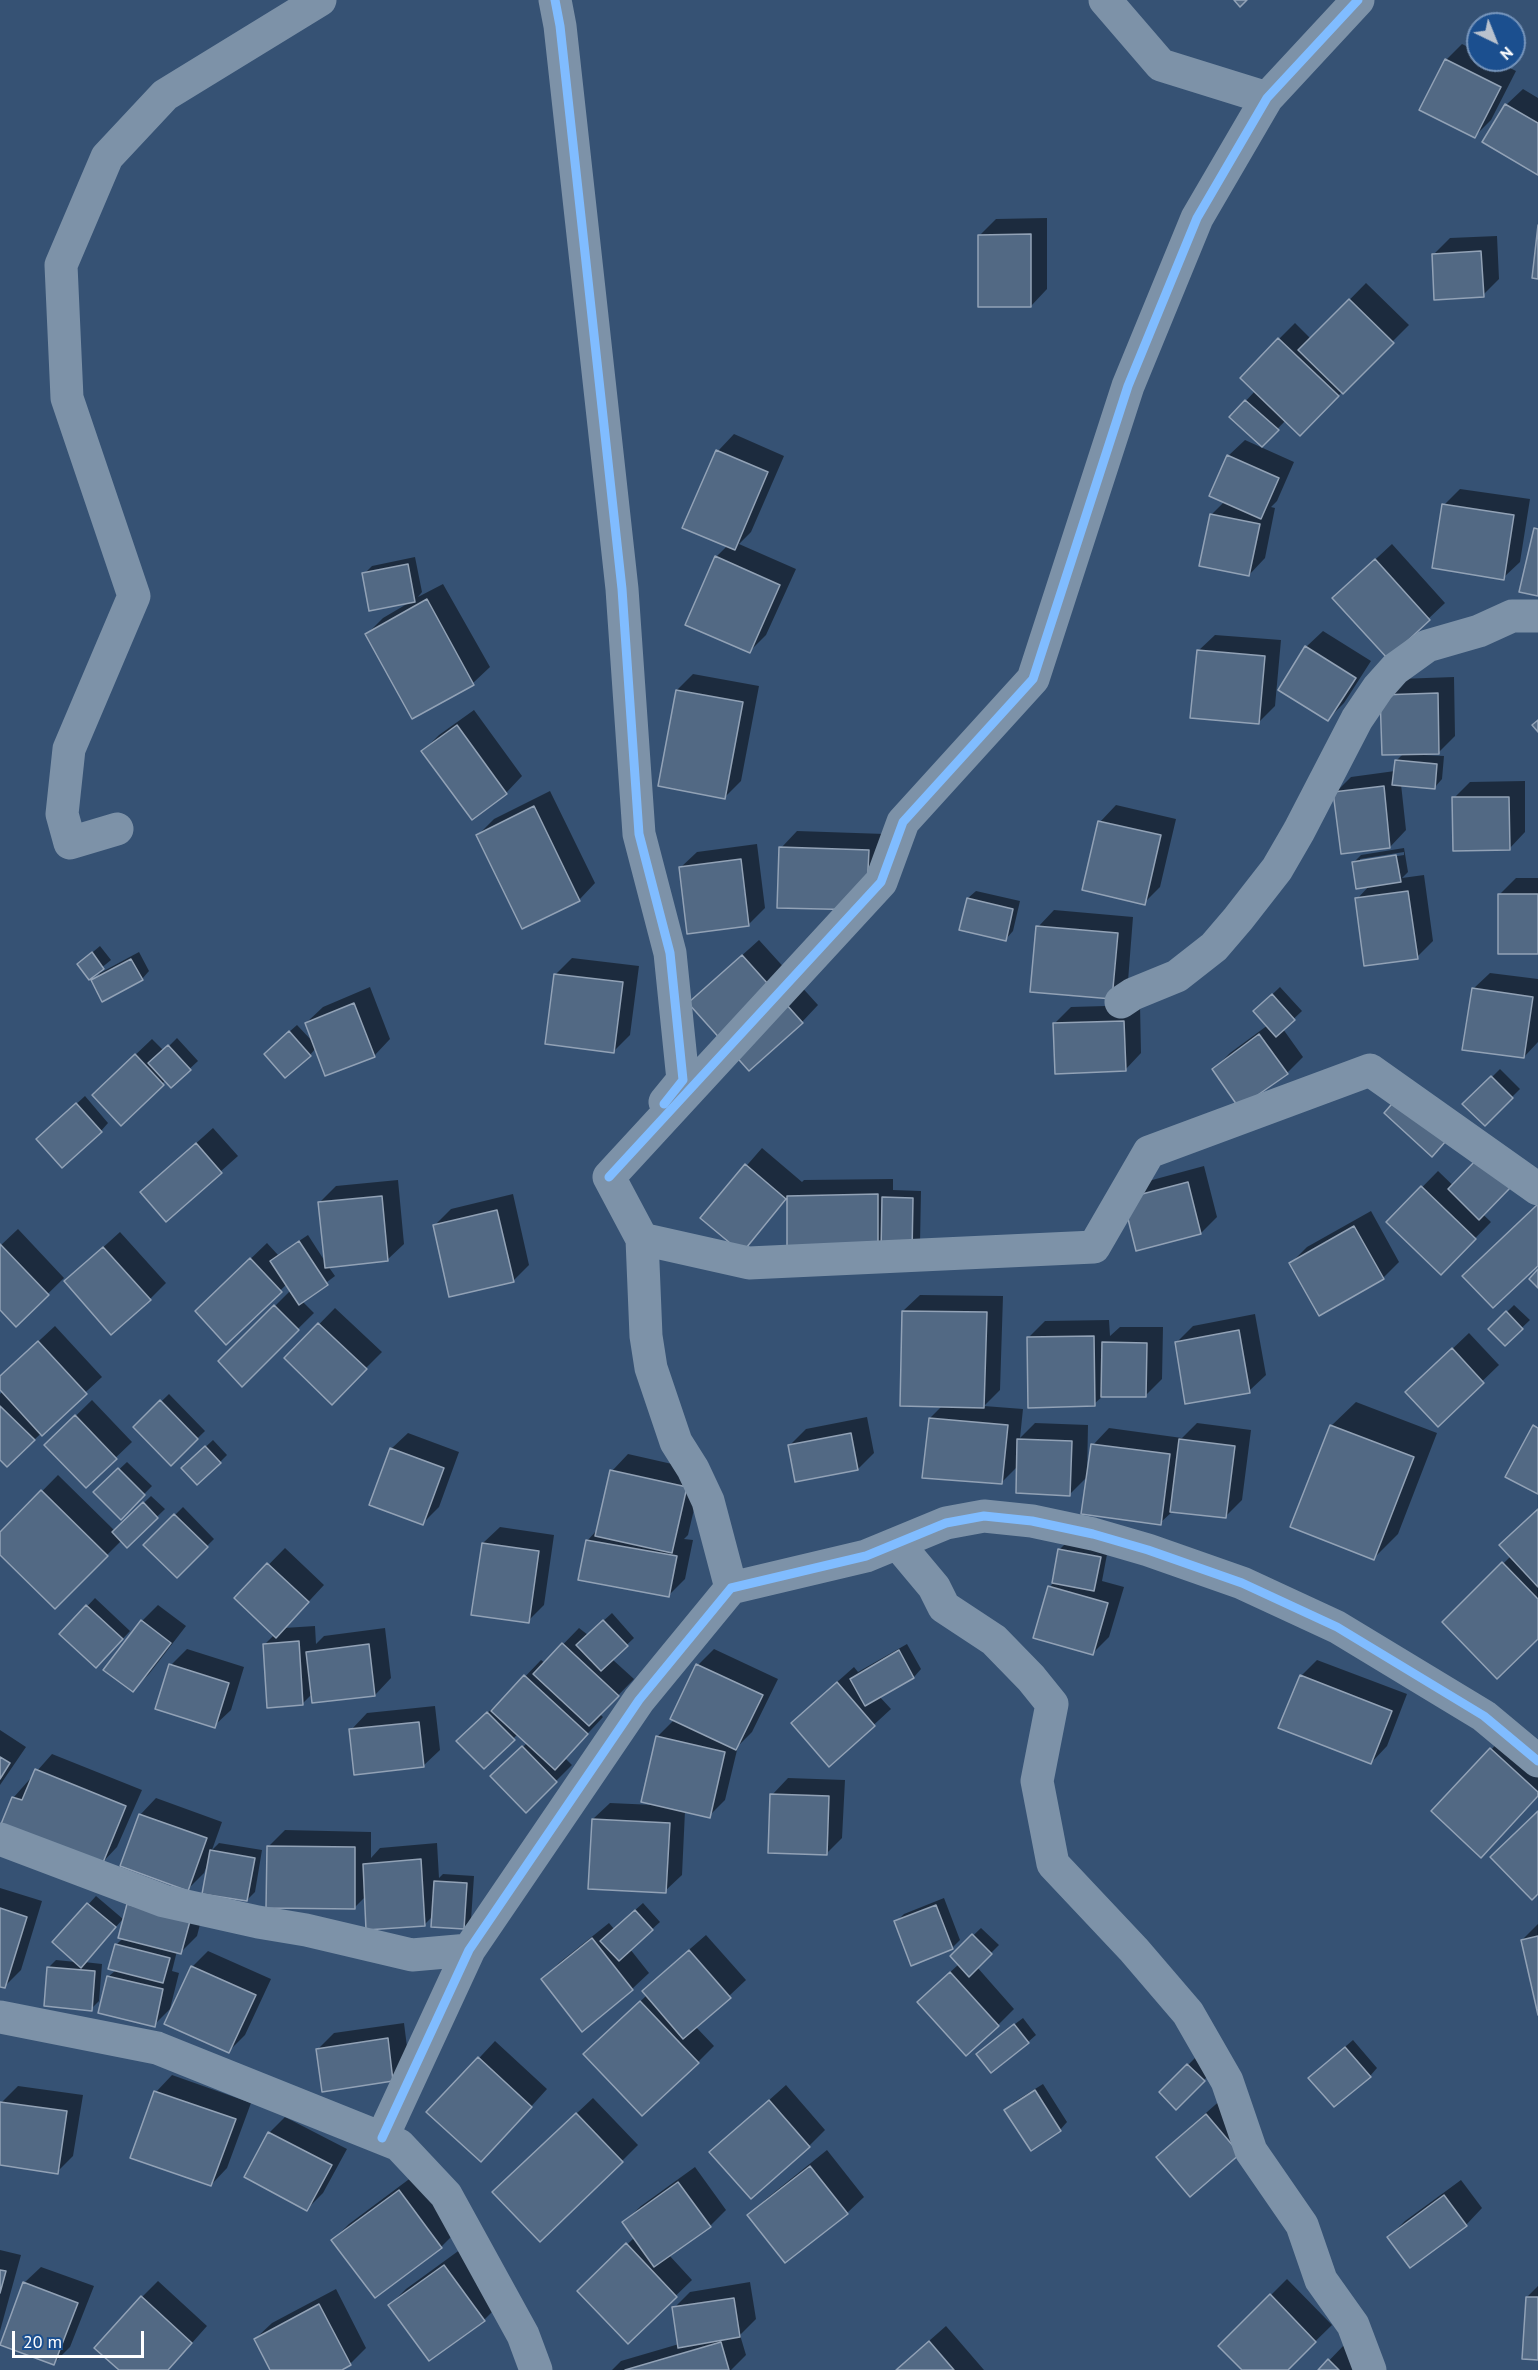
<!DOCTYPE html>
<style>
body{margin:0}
#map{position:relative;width:1538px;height:2370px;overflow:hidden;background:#365274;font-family:"PT Sans",sans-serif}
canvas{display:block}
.north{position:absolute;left:1466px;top:12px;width:60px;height:60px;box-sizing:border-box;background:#1b4f8f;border:2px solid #7695bc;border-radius:50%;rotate:137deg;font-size:16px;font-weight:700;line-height:24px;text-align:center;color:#fff}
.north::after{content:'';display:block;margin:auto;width:21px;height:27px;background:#b9c2ce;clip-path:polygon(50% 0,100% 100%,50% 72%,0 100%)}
.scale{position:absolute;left:12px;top:2331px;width:132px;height:27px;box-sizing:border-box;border:3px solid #fff;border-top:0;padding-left:8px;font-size:18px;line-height:21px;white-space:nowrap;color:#fff;-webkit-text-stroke:4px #1b4f8f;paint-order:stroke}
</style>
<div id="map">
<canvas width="1538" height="2370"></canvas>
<div class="north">N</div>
<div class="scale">20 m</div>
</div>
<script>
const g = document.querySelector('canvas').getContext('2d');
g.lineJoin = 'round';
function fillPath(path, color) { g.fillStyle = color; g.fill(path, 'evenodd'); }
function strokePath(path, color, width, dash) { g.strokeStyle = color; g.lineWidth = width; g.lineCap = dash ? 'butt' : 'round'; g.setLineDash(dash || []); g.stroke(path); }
fillPath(new Path2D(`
 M1462 44 1478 52V60H1494L1516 71 1491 120 1475 136 1446 60Z
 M1523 89 1538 98V173L1506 105Z
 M1047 218V289L1031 306 979 236 996 219Z
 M1497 236 1499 279 1483 295 1434 254 1450 238Z
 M1366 283 1409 325 1300 434 1286 420 1262 445 1231 417 1255 391 1279 339 1295 323 1311 339Z
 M734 434 784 456 751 532 739 544 796 569 766 635 750 651 716 557 727 546 684 528 718 451Z
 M1245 440 1294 462 1277 501 1271 507 1275 508 1265 558 1249 575 1211 515 1224 502 1228 456Z
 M1460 489 1530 499 1520 562 1503 578 1444 505Z
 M1392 544 1445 603 1388 657 1351 582Z
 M415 557 422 592 418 597 443 584 490 667 473 683 413 717 367 634 383 618 412 601 364 574 372 566Z
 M1323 631 1371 661 1344 703 1328 719 1306 647Z
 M1215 635 1281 640 1275 706 1258 723 1198 651Z
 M693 674 759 686 741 781 725 797 677 690Z
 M1454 677 1455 736 1439 752 1423 753V755L1444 756 1442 779 1435 787 1401 784 1406 830 1390 847 1335 793 1351 777 1395 771 1396 761 1404 753 1382 696 1398 679Z
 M474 710 522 776 506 793 472 817 423 751 439 735Z
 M1525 781V832L1509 849 1454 798 1470 782Z
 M550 791 595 883 579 900 478 835 494 819Z
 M1116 805 1176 819 1160 887 1144 903 1100 822Z
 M797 831 885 834 882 893 781 848Z
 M757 844 765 908 749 924 680 868 697 852Z
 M1404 848 1408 872 1402 878 1424 875 1433 941 1417 957 1357 899 1370 885 1353 863 1361 855ZM1404 852V855L1360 862V859Z
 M1516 878H1538V952L1500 894Z
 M976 891 1020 901 1013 931 1006 939 968 898Z
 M1054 910 1133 917 1128 981 1112 997 1038 927Z
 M759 940 818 1005 802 1022 707 987Z
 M100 946 111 960 89 978 87 957Z
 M139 952 149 971 142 979 93 981 100 973Z
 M572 958 639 966 630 1035 614 1051 555 975Z
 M1490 973 1538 979V1042L1524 1057 1473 989Z
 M370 987 390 1039 374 1056 316 1048 310 1055 273 1046 297 1025 314 1043 306 1023 323 1007Z
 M1280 987 1302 1011 1283 1029 1303 1057 1287 1073 1214 1069 1230 1053 1268 1025 1255 1011Z
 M1140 1005 1141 1053 1125 1070 1055 1023 1071 1007Z
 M177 1038 198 1061 171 1086 166 1080 121 1124 110 1079 152 1039 164 1051Z
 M1500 1069 1520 1089 1485 1124 1465 1104Z
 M85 1096 108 1123 101 1131 46 1132Z
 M213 1128 238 1156 166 1220 142 1192Z
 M762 1148 802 1182 804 1180 893 1179V1190L921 1191 920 1244 882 1251 788 1198 741 1251 702 1217Z
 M1204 1166 1217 1217 1201 1233 1137 1249 1141 1183Z
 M1438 1171 1491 1222 1441 1273 1388 1222Z
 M398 1180 404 1244 387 1260 328 1266 335 1276 302 1301 314 1313 242 1384 220 1361 291 1290 287 1284 226 1342 213 1295 267 1243 278 1255 308 1235 326 1263 320 1202 336 1186Z
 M513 1194 529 1265 513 1281 435 1225 451 1209Z
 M1371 1211 1399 1262 1383 1278 1291 1263 1307 1247Z
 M18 1229 64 1278 16 1325 0 1308V1246Z
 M120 1232 166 1283 150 1299 66 1281Z
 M920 1295 1003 1296 1000 1390 984 1406 1023 1409 1020 1438 1035 1423 1088 1425 1087 1477 1070 1494 1018 1466 1001 1483 930 1418 943 1405 903 1311Z
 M1514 1305 1530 1320 1505 1344 1490 1329Z
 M335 1308 382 1352 332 1402 286 1358Z
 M1255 1314 1266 1375 1249 1391 1177 1342 1193 1326Z
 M1109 1320 1110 1336 1120 1327H1163L1162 1379 1145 1396H1103L1094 1404 1028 1338 1045 1321Z
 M55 1326 102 1377 7 1465 0 1458V1394L3 1391 0 1388V1377Z
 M1469 1333 1499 1365 1438 1424 1424 1376Z
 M169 1394 205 1431 171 1464 135 1427Z
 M92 1400 132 1442 86 1486 46 1445Z
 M1356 1402 1437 1433 1398 1534 1374 1558 1331 1426Z
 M867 1417 874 1453 858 1469 790 1445 806 1429Z
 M1197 1423 1251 1430 1242 1500 1226 1516 1173 1511 1160 1523 1093 1445 1109 1428 1182 1438Z
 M408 1433 459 1452 439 1507 423 1523 391 1449Z
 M213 1440 227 1455 220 1462 183 1468Z
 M628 1454 703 1471 688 1535 684 1539 693 1540 685 1579 669 1595 587 1541 598 1529 612 1471Z
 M127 1462 152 1486 121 1518 95 1492Z
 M58 1475 115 1531 151 1496 165 1509 127 1546 122 1540 55 1607 0 1553V1534Z
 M183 1507 214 1539 177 1576 145 1545Z
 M1538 1510V1637L1444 1622 1511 1556Z
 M500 1527 554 1535 544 1605 528 1621 483 1543Z
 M1067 1542 1108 1549 1102 1581 1124 1587 1109 1637 1092 1654 1050 1587 1053 1583 1059 1550Z
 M285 1548 324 1585 284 1628 315 1626 316 1644 324 1636 385 1628 391 1678 375 1695 312 1694 302 1704 264 1645 275 1634 236 1598Z
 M95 1598 130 1631 104 1659 61 1634Z
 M158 1605 186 1626 149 1674 133 1690 105 1670 142 1621Z
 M612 1613 634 1638 612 1659 634 1679 600 1714 603 1717 565 1758 572 1765 526 1811 493 1776 527 1743 518 1734 484 1767 466 1733 496 1705 497 1706 541 1660 545 1663 579 1628 588 1635Z
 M907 1644 921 1669 914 1677 879 1696 891 1709 830 1765 809 1707 854 1667 858 1672Z
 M187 1649 244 1667 231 1710 214 1726 171 1665Z
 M714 1649 778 1679 752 1732 738 1746 725 1800 709 1816 685 1811 682 1875 665 1891 593 1819 610 1803 654 1805 657 1737 675 1719 698 1665Z
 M1317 1660 1407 1694 1387 1746 1371 1763 1301 1676Z
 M435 1706 440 1750 423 1766 351 1730 367 1713Z
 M0 1730 26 1747 0 1785Z
 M1507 1733 1538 1761V1795L1433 1811Z
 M52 1754 142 1790 117 1847 101 1864 14 1797Z
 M788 1778 845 1780 842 1838 826 1854 772 1795Z
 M156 1798 222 1822 212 1850 219 1843 262 1850 255 1892 247 1900 208 1863 204 1873 188 1889 140 1815Z
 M285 1830 371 1832V1858L380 1848 437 1843 439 1878 443 1874 474 1876 471 1920 463 1928 433 1916 425 1924 366 1896 354 1908 268 1847Z
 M0 1888 42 1901 21 1970 4 1987 0 1985Z
 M96 1896 123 1919 84 1962 102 1964 99 2001 91 2009 48 1968 56 1960 76 1962 54 1942Z
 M944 1898 960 1940 952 1948 896 1922 904 1914Z
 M643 1903 660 1922 630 1949 649 1973 632 1989 582 2029 543 1980 559 1963 609 1923 614 1929Z
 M205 1905 197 1936 181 1952 177 1951 172 1971 179 1973 170 2009 154 2025 108 1977 116 1970V1945L123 1938Z
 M1538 1924V2008L1522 1940Z
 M981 1928 999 1945 977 1967 1014 2009 998 2025 935 1986 959 1964 952 1956Z
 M706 1935 746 1980 696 2027 714 2046 698 2062 602 2038 647 1995 644 1991 660 1975Z
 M208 1951 271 1979 245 2035 228 2052 192 1967Z
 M1023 2018 1036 2035 1028 2042 986 2046Z
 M404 2023 409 2063 393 2079 317 2050 334 2033Z
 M1353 2040 1377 2068 1370 2076 1318 2070Z
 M495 2041 547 2089 497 2144 429 2112Z
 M1196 2057 1211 2073 1176 2108 1161 2092Z
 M172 2075 251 2103 227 2168 211 2185 156 2092Z
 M1043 2084 1067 2122 1060 2130 1006 2110 1014 2102Z
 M786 2085 825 2130 809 2146 711 2152Z
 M18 2086 83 2095 73 2156 57 2172 0 2163 2 2102Z
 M593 2098 638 2145 622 2161 510 2176Z
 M1223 2098 1239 2152 1158 2157 1174 2141Z
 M285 2117 347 2149 323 2193 307 2209 269 2133Z
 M827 2150 864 2197 847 2213 785 2261 749 2215 766 2199Z
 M695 2167 726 2210 710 2226 669 2255 692 2280 628 2342 579 2291 635 2237 624 2222 641 2206Z
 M416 2174 457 2231 441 2247 333 2240 349 2224Z
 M1461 2180 1482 2208 1466 2225 1389 2237 1405 2221Z
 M461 2249 500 2304 484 2320 390 2305 406 2289Z
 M0 2250 21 2255 0 2331Z
 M41 2267 94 2286 70 2347 53 2364 24 2283Z
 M1287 2279 1332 2325 1286 2370H1244L1220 2346Z
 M158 2281 207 2326 168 2370H121L142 2297Z
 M750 2282 756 2319 740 2335 746 2355 731 2370H612L621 2361 679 2344 674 2308 690 2292Z
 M1538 2286V2359L1527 2297Z
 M336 2289 366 2348 350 2364 339 2370H271L255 2339 272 2323Z
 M946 2326 984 2370H896Z
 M1345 2344 1372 2370H1320Z`), '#0007');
const building = new Path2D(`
 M1234 0H1247L1240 7Z
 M1445 59 1501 87 1475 138 1419 110Z
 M1505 104 1538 123V175L1482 142Z
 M1538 225V279L1532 278Z
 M1031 234V307H978V235Z
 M1481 251 1484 297 1434 300 1432 254Z
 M1349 299 1394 343 1343 394 1298 350Z
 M1278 338 1339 396 1300 436 1240 378Z
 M1245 400 1279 430 1262 447 1229 417Z
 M716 450 768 472 735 550 682 528Z
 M1227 455 1279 478 1261 519 1209 496Z
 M1442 504 1514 515 1504 580 1432 568Z
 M1210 514 1260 524 1249 576 1199 566Z
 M1534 528 1538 529V596L1519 592Z
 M715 556 780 585 750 653 685 625Z
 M1375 559 1430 620 1388 659 1332 598Z
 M408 564 415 602 369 611 362 573Z
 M427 599 474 685 412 719 365 634Z
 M1305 646 1356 678 1328 721 1278 690Z
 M1197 650 1265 656 1259 724 1190 718Z
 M676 690 743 702 725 799 658 786Z
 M1438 693 1439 754 1382 755 1380 695Z
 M1538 720V732L1532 725Z
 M457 725 507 794 472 820 421 751Z
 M1395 760 1437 764 1435 789 1392 785Z
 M1384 786 1390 848 1341 854 1333 792Z
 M1452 797H1509L1510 850 1453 851Z
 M534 806 580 901 522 929 476 835Z
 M1098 821 1161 835 1145 905 1082 890Z
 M779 847 869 850 866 910 777 908Z
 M1396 855 1401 882 1356 889 1352 862Z
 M741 859 749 926 687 934 679 867Z
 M1408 891 1418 959 1364 966 1355 898Z
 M1498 894H1538V954H1498Z
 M967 898 1013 909 1006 941 959 930Z
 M1036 926 1118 933 1112 999 1030 992Z
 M92 952 104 969 89 980 77 964Z
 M742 955 803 1023 749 1071 688 1003Z
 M131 959 143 980 102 1002 91 980Z
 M554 974 623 982 614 1053 545 1044Z
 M1472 988 1533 997 1524 1058 1462 1050Z
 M1272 994 1295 1020 1276 1037 1253 1011Z
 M354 1003 375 1057 325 1076 305 1023Z
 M1124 1021 1126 1071 1055 1074 1053 1023Z
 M289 1031 311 1056 285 1078 264 1054Z
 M1259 1034 1288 1074 1239 1108 1212 1069Z
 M168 1045 191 1070 171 1088 148 1063Z
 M135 1054 164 1085 121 1126 92 1095Z
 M1491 1076 1513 1098 1485 1126 1462 1104Z
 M1404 1090 1452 1134 1432 1157 1384 1113Z
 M76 1103 102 1132 62 1168 36 1139Z
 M196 1143 222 1173 166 1222 140 1192Z
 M1478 1158 1510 1188 1479 1220 1448 1189Z
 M745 1164 786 1199 742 1253 700 1218Z
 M1188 1182 1201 1234 1136 1251 1123 1199Z
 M1421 1186 1476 1239 1441 1275 1386 1222Z
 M878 1194V1251L787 1253V1196Z
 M382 1196 388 1261 325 1268 318 1202Z
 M882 1197 913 1198 912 1253H881Z
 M1538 1204V1266L1493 1308 1462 1276Z
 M497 1210 514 1282 449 1297 433 1225Z
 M1354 1226 1384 1279 1319 1316 1289 1263Z
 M299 1241 328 1285 299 1305 270 1261Z
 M0 1244 49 1295 16 1327 0 1310Z
 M103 1247 151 1300 111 1335 64 1281Z
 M250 1258 282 1292 226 1345 195 1311Z
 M1538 1269V1288L1529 1279Z
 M274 1305 299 1330 242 1387 218 1361Z
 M902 1311 987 1312 984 1408 900 1406Z
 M1506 1311 1523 1329 1505 1346 1488 1329Z
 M318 1323 367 1369 332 1405 284 1358Z
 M1239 1330 1250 1393 1185 1404 1175 1342Z
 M1094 1336 1095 1406 1028 1408 1027 1337Z
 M38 1341 87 1394 42 1436 0 1390V1376Z
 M1102 1342 1147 1343 1146 1397H1101Z
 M1452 1348 1484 1383 1438 1427 1405 1392Z
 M160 1400 198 1439 171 1466 133 1427Z
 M0 1406 35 1440 7 1467 0 1460Z
 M75 1415 117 1459 86 1488 44 1445Z
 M929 1418 1008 1425 1002 1484 922 1478Z
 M1330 1425 1414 1457 1374 1560 1290 1527Z
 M1533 1425 1538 1428V1494L1505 1477Z
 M851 1433 858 1470 795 1482 788 1445Z
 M1017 1439 1072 1441 1070 1496 1016 1493Z
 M1179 1439 1235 1446 1226 1518 1170 1512Z
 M1091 1444 1170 1454 1161 1525 1081 1514Z
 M205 1446 221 1463 197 1485 181 1468Z
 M390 1448 444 1468 423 1525 369 1505Z
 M118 1468 145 1495 121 1520 93 1492Z
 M610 1470 687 1487 672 1553 595 1536Z
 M41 1490 108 1556 55 1609 0 1555V1532Z
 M143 1502 158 1518 127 1548 112 1532Z
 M1538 1509V1587L1499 1545Z
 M174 1514 208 1547 177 1578 143 1545Z
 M586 1540 677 1556 669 1597 578 1580Z
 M482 1543 539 1551 529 1623 471 1615Z
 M1058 1549 1101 1557 1094 1591 1052 1583Z
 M1502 1562 1538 1599V1639L1497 1679 1442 1622Z
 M267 1563 309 1602 276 1638 234 1598Z
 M1048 1586 1108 1603 1093 1655 1033 1638Z
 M86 1605 123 1639 96 1668 59 1634Z
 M141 1620 171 1643 133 1692 103 1670Z
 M603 1620 628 1646 601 1671 576 1645Z
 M299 1641 303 1705 267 1708 263 1644Z
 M562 1643 619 1696 589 1726 533 1674Z
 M369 1644 375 1696 312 1703 306 1652Z
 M899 1650 914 1678 865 1706 850 1679Z
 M169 1664 229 1683 215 1728 155 1709Z
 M696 1664 763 1695 736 1750 670 1719Z
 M524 1675 588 1734 555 1770 491 1711Z
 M1300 1675 1392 1711 1371 1764 1278 1728Z
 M837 1682 875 1726 829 1767 791 1723Z
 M487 1712 515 1740 484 1769 456 1741Z
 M419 1722 424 1767 354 1775 349 1729Z
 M656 1736 725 1752 710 1818 641 1802Z
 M522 1746 557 1782 526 1813 490 1776Z
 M1490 1748 1538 1792V1796L1481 1858 1431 1811Z
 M0 1757 10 1763 0 1779Z
 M35 1769 126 1806 102 1865 1 1824 12 1797 22 1800Z
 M770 1794 829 1796 827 1855 768 1853Z
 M1538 1811V1894L1532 1900 1490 1857Z
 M139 1814 207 1838 188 1891 120 1866Z
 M592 1819 670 1823 666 1893 588 1889Z
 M267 1846 355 1847V1909L266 1908Z
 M210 1850 255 1858 247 1901 202 1894Z
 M421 1859 425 1926 366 1930 363 1864Z
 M434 1881 467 1883 464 1929 431 1927Z
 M87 1903 116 1927 81 1968 52 1942Z
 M127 1904 190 1921 181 1954 118 1938Z
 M936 1905 953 1949 911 1966 894 1921Z
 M0 1908 27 1917 5 1988 0 1987Z
 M635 1910 653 1930 619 1961 600 1941Z
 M972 1934 992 1954 969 1977 950 1956Z
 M1538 1936V2015L1521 1940Z
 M592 1938 633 1990 582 2032 541 1979Z
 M115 1944 170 1958 163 1983 108 1969Z
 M689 1950 731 1998 683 2039 642 1991Z
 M191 1966 256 1995 229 2053 164 2024Z
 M47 1967 95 1971 92 2011 44 2006Z
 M950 1972 999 2026 966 2056 917 2002Z
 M107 1976 163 1989 155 2027 98 2013Z
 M640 2001 699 2063 642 2116 583 2054Z
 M1014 2024 1029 2043 991 2073 976 2054Z
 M388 2038 393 2081 322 2092 316 2049Z
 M1345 2047 1371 2077 1334 2107 1308 2078Z
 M478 2057 532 2107 481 2162 426 2112Z
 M1187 2064 1205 2081 1176 2110 1159 2092Z
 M1035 2090 1061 2131 1031 2151 1004 2110Z
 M154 2091 236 2119 211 2186 130 2158Z
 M769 2100 810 2147 751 2199 709 2152Z
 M0 2102 67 2111 58 2174 0 2165Z
 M576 2113 623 2162 540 2242 492 2192Z
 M1206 2114 1240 2154 1190 2197 1156 2157Z
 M268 2132 332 2165 307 2211 244 2177Z
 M810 2166 848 2214 785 2263 747 2215Z
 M678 2182 711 2227 654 2267 622 2222Z
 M399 2190 442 2248 375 2298 331 2240Z
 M1444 2195 1467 2226 1410 2268 1387 2237Z
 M626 2243 677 2297 628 2344 577 2291Z
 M444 2265 485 2321 429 2361 388 2305Z
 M0 2270 6 2271 0 2293Z
 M23 2282 78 2303 54 2365 0 2345Z
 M1270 2294 1316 2342 1288 2370H1242L1218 2346Z
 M141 2296 192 2343 168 2370H119L94 2348Z
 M1526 2297H1538V2360L1522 2359Z
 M734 2298 740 2337 678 2348 672 2307Z
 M319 2304 351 2365 342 2370H270L254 2339Z
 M929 2341 954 2370H896Z
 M721 2342 729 2370H625Z
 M1328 2359 1339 2370H1318Z`);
fillPath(building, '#526984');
strokePath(building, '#92a2b6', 1.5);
strokePath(new Path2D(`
 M555 0 560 26 622 589 639 834 670 953 683 1080 665 1102
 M1105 0 1161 65 1267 98
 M117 829 70 843 62 814 69 749 134 596 67 398 61 265 107 157 165 95 320 0
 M1121 1002 1133 994 1177 976 1214 947 1238 919 1277 869 1299 831 1357 719 1378 688 1395 669 1427 646 1479 631 1512 616H1538
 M609 1177 881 882 903 822 1033 679 1128 386 1197 218 1267 98 1358 0
 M609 1177 642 1239 646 1336 651 1368 676 1442 693 1469 708 1501 731 1588
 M642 1239 749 1263 1094 1247 1149 1152 1370 1070 1538 1189
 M898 1544 934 1587 944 1607 994 1640 1031 1678 1052 1704 1037 1781 1053 1864 1134 1950 1188 2013 1227 2081 1251 2151 1302 2225 1321 2280 1353 2325 1370 2370
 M0 1839 164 1901 258 1922 306 1930 412 1955 469 1950
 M0 2017 157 2048 399 2145 446 2195 523 2335 536 2370
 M382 2138 469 1950 639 1700 731 1588 866 1556 946 1523 984 1516 1032 1521 1093 1534 1148 1550 1242 1583 1337 1627 1484 1716 1538 1761`), '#7d92a8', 33);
strokePath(new Path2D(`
 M555 0 560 26 622 589 639 834 670 953 683 1080 664 1104
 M609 1177 881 882 903 822 1033 679 1128 386 1197 218 1267 98 1358 0
 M382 2138 469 1950 639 1700 731 1588 866 1556 946 1523 984 1516 1032 1521 1093 1534 1148 1550 1242 1583 1337 1627 1484 1716 1538 1761`), '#80bcff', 9);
</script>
